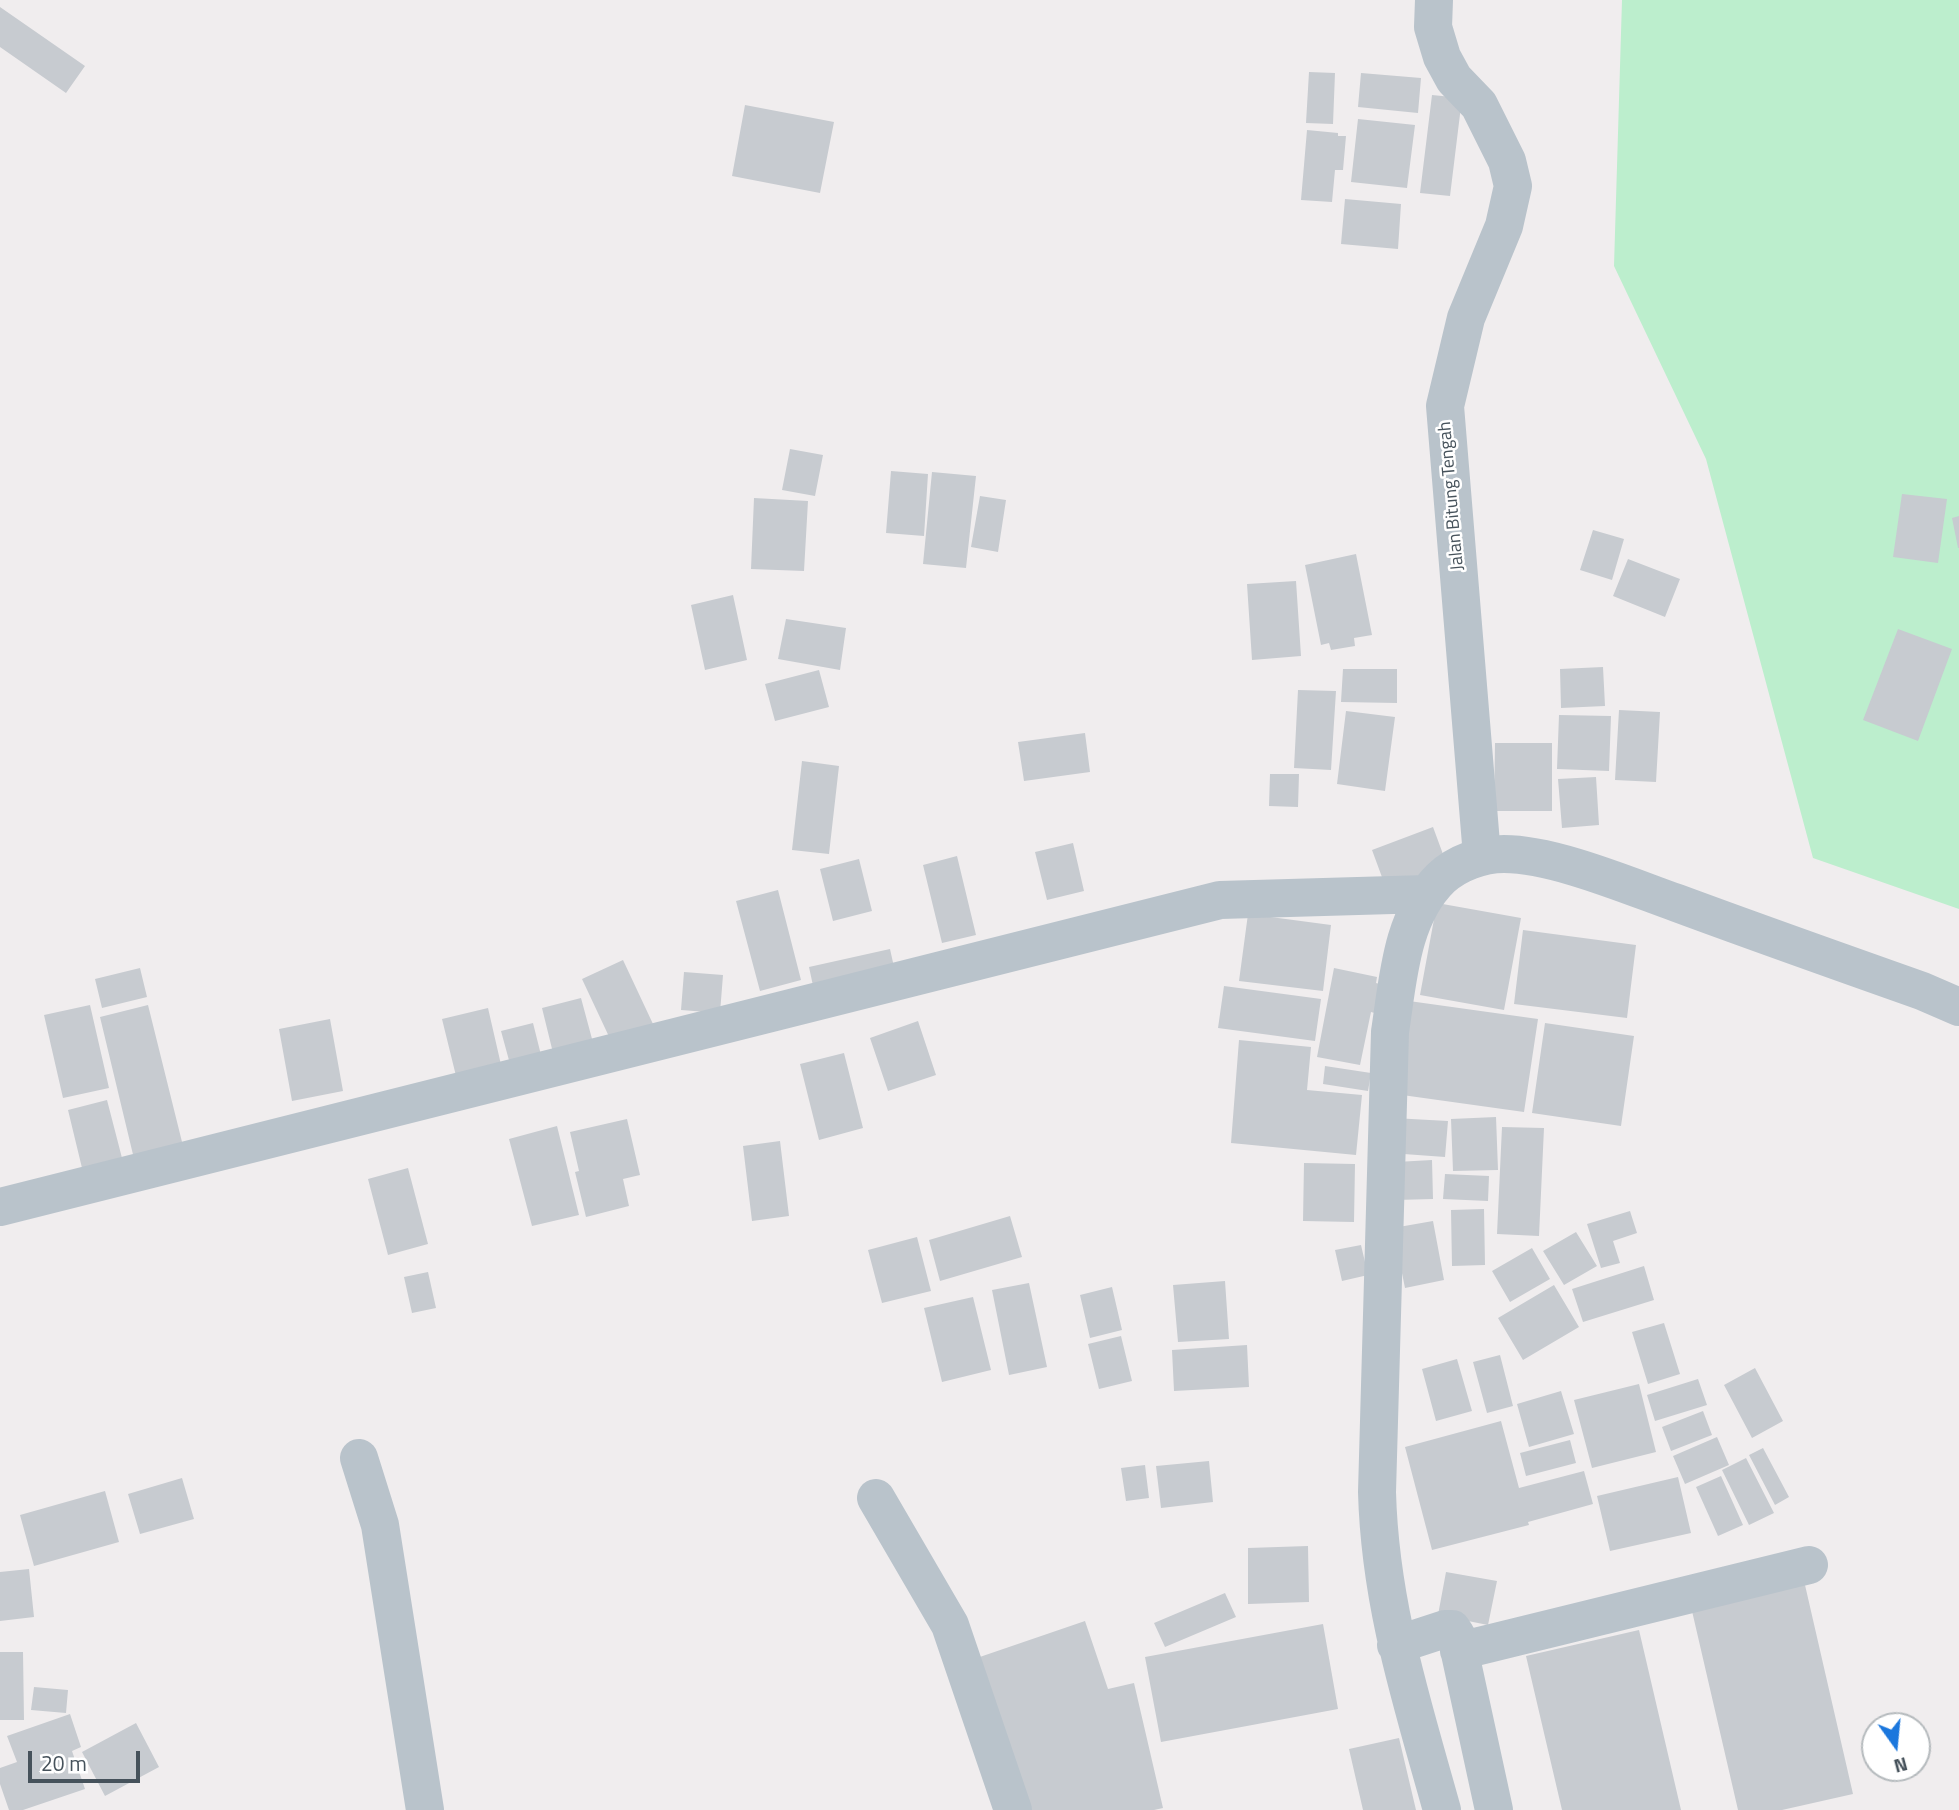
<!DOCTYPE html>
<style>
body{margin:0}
#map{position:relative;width:1959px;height:1810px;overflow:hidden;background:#f0edee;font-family:"Titillium Web",sans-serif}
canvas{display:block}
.north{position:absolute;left:1861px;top:1712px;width:70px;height:70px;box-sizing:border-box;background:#fff;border:2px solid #b5babd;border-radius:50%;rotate:165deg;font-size:19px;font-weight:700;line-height:28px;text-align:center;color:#46525b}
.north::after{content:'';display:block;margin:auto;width:24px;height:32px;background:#1b77dd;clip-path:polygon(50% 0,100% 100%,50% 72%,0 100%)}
.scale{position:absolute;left:28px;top:1751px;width:112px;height:32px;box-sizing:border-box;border:4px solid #46525b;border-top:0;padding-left:9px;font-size:21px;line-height:24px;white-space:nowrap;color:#46525b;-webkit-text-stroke:5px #fff;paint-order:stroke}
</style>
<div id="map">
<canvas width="1959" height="1810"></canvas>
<div class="north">N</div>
<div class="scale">20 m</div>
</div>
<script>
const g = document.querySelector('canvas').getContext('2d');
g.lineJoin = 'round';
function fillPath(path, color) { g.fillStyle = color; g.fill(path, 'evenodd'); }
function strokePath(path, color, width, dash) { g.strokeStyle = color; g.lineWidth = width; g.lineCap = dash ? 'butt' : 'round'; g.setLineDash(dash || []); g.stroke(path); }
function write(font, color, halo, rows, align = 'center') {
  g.font = font + ' "Titillium Web",sans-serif'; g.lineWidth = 5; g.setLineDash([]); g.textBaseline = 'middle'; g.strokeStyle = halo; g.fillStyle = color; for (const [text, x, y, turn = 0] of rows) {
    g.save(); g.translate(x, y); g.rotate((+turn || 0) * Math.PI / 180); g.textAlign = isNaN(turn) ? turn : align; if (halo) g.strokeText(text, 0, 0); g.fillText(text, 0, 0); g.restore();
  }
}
fillPath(new Path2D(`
 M1622 0H1959V909L1813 858 1706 459 1614 266Z`), '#bceecd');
fillPath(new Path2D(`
 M0 7 85 66 66 93 0 47Z
 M1309 72 1335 73 1333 124 1306 123Z
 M1361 73 1421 78 1418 113 1358 107Z
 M1432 95 1462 98 1450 196 1420 193Z
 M745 105 834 122 820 193 732 176Z
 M1358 119 1415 125 1407 188 1351 182Z
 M1307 130 1338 133V136H1346L1343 170H1335L1332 202 1301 200Z
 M1345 199 1401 204 1398 249 1341 244Z
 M790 449 823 455 815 496 782 490Z
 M891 471 928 474 924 536 886 533Z
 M932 472 976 476 966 568 923 564Z
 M1902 494 1947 499 1938 563 1893 557Z
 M980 496 1006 500 998 552 971 547Z
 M754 498 808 501 804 571 751 569Z
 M1959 516V548H1958L1952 518Z
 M1593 530 1624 539 1612 580 1580 570Z
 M1356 554 1372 635 1354 638 1355 646 1331 650 1329 643 1321 645 1305 565Z
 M1628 559 1680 579 1665 617 1613 596Z
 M1296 581 1301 656 1252 660 1247 584Z
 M733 595 747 660 705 670 691 605Z
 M786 619 846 628 840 670 778 659Z
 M1898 629 1952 649 1918 741 1863 720Z
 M1603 667 1605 706 1561 708 1560 669Z
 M1343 669H1397V703L1341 702Z
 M819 670 829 707 775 721 765 684Z
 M1298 690 1336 691 1331 770 1294 768Z
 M1619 710 1660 712 1656 782 1615 780Z
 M1346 711 1395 717 1385 791 1337 784Z
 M1559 715 1611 716 1609 771 1557 769Z
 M1085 733 1090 772 1024 781 1018 742Z
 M1495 743H1552V811H1494Z
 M802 761 839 766 829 854 792 850Z
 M1270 774H1299L1298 807 1269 806Z
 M1596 777 1599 825 1562 828 1558 779Z
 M1433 827 1447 865 1386 888 1372 850Z
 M1073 843 1084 891 1047 900 1035 852Z
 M957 856 976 935 942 943 923 865Z
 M859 859 872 911 833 921 820 869Z
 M778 890 801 980 760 991 736 901Z
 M1437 903 1521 918 1504 1010 1420 995Z
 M1248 914 1331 925 1323 991 1239 981Z
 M1523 930 1636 945 1627 1018 1514 1004Z
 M890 949 896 976 815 995 809 967Z
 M623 960 653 1024 612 1043 582 979Z
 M140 968 147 997 102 1008 95 979Z
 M1334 968 1377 977 1376 983 1383 985 1378 1014 1371 1012 1360 1065 1317 1057Z
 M684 972 723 975 720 1013 681 1010Z
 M1224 986 1321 999 1315 1041 1218 1028Z
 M581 998 595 1050 555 1061 542 1008Z
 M1409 1001 1538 1019 1524 1112 1395 1094Z
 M90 1005 109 1088 63 1098 44 1015Z
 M148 1005 185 1154 136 1167 100 1017Z
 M488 1008 502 1069 457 1080 442 1019Z
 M330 1019 343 1091 292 1101 279 1029Z
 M918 1021 936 1075 888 1091 870 1038Z
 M533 1023 544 1067 513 1075 501 1031Z
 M1545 1023 1634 1036 1621 1126 1532 1113Z
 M1239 1040 1311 1047 1307 1090 1362 1095 1356 1155 1231 1143Z
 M844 1053 863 1128 819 1140 800 1064Z
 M1325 1066 1371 1073 1368 1091 1323 1084Z
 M107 1100 122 1158 82 1168 68 1110Z
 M1496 1117 1498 1170 1453 1171 1451 1119Z
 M1393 1118 1448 1121 1445 1157 1390 1153Z
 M627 1119 640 1175 623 1179 629 1206 586 1217 575 1172 579 1171 570 1132Z
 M557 1126 579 1215 532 1226 509 1139Z
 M1502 1127 1544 1128 1539 1236 1497 1234Z
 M780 1141 789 1216 752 1221 743 1146Z
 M1432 1160 1433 1199 1396 1200V1162Z
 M1304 1163 1355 1164 1354 1222 1303 1221Z
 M408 1168 428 1244 388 1255 368 1179Z
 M1445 1174 1489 1176 1488 1201 1443 1199Z
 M1484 1209 1485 1265 1452 1266 1451 1210Z
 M1630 1211 1637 1233 1613 1241 1620 1263 1601 1268 1587 1224Z
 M1010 1216 1022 1257 940 1281 929 1240Z
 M1433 1221 1444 1280 1405 1288 1393 1228Z
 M1576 1232 1597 1266 1564 1285 1543 1251Z
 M917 1237 931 1291 882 1303 868 1250Z
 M1361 1245 1368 1275 1342 1281 1335 1250Z
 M1532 1248 1550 1279 1510 1302 1492 1271Z
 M1644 1266 1654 1300 1583 1322 1572 1289Z
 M428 1272 436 1308 412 1313 404 1277Z
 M1225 1281 1229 1339 1178 1342 1173 1285Z
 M1029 1283 1047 1367 1009 1375 992 1290Z
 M1554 1285 1579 1327 1523 1360 1498 1318Z
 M1112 1287 1122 1330 1090 1338 1080 1295Z
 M973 1297 991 1370 942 1382 924 1308Z
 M1664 1323 1680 1374 1648 1384 1632 1332Z
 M1121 1336 1132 1381 1099 1389 1088 1344Z
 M1247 1345 1249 1387 1174 1391 1172 1350Z
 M1500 1355 1513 1406 1487 1413 1473 1362Z
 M1457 1359 1472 1411 1436 1421 1422 1369Z
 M1755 1368 1783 1421 1752 1438 1724 1385Z
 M1698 1379 1707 1405 1655 1421 1647 1395Z
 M1639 1384 1656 1452 1592 1468 1574 1400Z
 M1561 1391 1574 1434 1529 1447 1517 1404Z
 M1703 1411 1712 1435 1671 1451 1662 1427Z
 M1501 1421 1519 1488 1584 1471 1593 1504 1528 1522 1529 1525 1432 1550 1405 1447Z
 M1717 1437 1729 1465 1685 1484 1673 1456Z
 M1570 1440 1576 1463 1526 1476 1520 1453Z
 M1763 1448 1789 1497 1775 1505 1749 1455Z
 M1746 1458 1774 1513 1749 1525 1722 1470Z
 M1209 1461 1213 1502 1161 1508 1156 1466Z
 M1145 1465 1149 1498 1126 1501 1121 1468Z
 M1721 1476 1743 1525 1718 1536 1696 1487Z
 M1678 1477 1691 1533 1610 1551 1597 1496Z
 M182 1478 194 1519 140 1534 128 1494Z
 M105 1491 119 1542 34 1566 20 1515Z
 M1308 1546 1309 1602 1248 1604V1548Z
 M29 1569 34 1617 0 1621V1572Z
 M1446 1572 1497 1581 1488 1625 1438 1615Z
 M1805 1585 1853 1794 1782 1810H1738L1692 1611Z
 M1225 1593 1236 1617 1165 1647 1154 1623Z
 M1085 1621 1108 1689 1134 1683 1163 1808 1154 1810H1023L971 1660Z
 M1323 1624 1338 1709 1161 1742 1145 1657Z
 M1639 1630 1681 1810H1562L1526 1656Z
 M0 1652H23L24 1720H0Z
 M34 1687 68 1690 66 1713 31 1710Z
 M70 1714 81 1747 72 1751 85 1789 23 1810H9L0 1784V1768L17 1762 7 1736Z
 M136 1723 159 1767 105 1796 82 1752Z
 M1399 1738 1416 1810H1363L1349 1749Z`), '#c7cbd0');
strokePath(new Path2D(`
 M1434 0 1433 27 1442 57 1454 79 1479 105 1507 161 1513 186 1504 226 1466 318 1445 406 1482 856
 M0 1207 1220 900 1427 894
 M359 1458 380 1525 425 1810
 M876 1498 950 1625 1013 1810
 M1396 1645 1445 1629H1452L1456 1635 1494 1810
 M1459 1651 1809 1565
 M1442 1810C1412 1702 1380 1605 1377 1492L1390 1032C1398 980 1401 917 1441 878 1457 863 1482 854 1504 854 1554 854 1629 886 1677 903 1758 933 1840 962 1922 991L1959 1007`), '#b9c3cb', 38);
write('18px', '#46525b', '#fff', [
 ["Jalan Bitung Tengah",1452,496,-95]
]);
</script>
